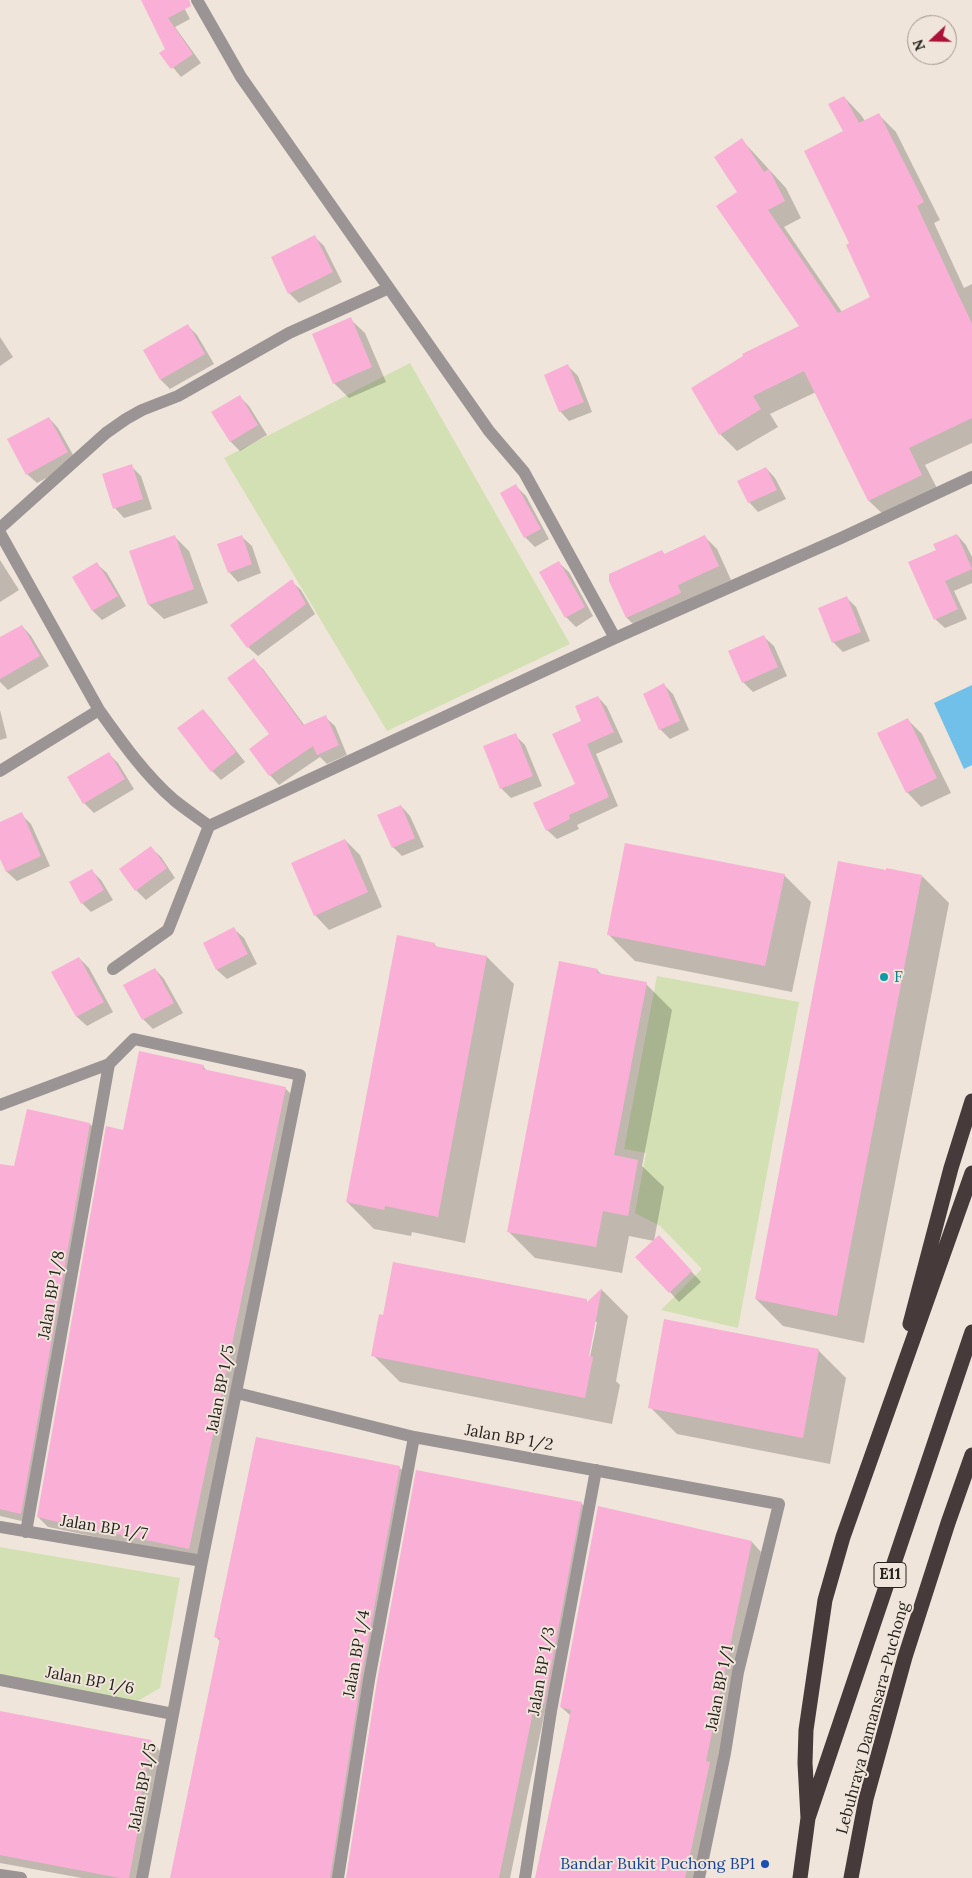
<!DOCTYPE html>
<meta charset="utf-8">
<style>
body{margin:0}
#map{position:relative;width:972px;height:1878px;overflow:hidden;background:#f0e5da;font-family:Lora,serif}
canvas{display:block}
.north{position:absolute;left:907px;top:15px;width:50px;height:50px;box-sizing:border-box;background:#f0e5da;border:1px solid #9f978f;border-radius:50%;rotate:249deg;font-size:14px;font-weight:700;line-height:20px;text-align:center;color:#26221e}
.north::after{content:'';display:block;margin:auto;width:18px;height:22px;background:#aa1336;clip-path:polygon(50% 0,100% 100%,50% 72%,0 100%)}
</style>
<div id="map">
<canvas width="972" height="1878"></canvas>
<div class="north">N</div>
</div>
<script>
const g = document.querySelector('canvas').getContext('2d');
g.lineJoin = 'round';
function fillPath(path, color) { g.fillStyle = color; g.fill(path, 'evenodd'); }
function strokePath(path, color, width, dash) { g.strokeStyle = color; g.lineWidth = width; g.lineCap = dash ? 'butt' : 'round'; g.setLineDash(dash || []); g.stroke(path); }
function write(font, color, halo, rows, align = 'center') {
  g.font = font + ' Lora,serif'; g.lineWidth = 4; g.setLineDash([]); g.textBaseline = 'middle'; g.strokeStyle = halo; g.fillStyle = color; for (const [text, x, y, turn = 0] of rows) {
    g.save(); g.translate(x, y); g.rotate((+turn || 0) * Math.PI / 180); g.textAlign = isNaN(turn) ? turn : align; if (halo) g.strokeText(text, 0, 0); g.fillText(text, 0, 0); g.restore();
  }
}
fillPath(new Path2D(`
 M410 363 570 644 387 731 224 458Z
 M657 976 799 1002 738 1328 661 1310 702 1269 660 1226 635 1213 646 1153 624 1149Z
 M0 1547 180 1578 160 1688 136 1702 0 1675Z`), '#d3e0b4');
fillPath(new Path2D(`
 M972 685V765L964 769 934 703Z`), '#70c0ea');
fillPath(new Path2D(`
 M142 0H180L190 19 175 27 201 63 181 77 161 53 167 49Z
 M844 97 861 115 865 121 879 115 896 132 940 220 934 223 964 288 972 284V443L925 465 939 492 887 518 869 501 816 392 770 414 778 427 737 451 720 434 801 327 739 192 742 140 786 188 801 218 784 227 842 312 872 297 851 244Z
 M315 237 324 246 342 282 299 303 289 293Z
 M350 319 365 333 386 382 349 398 334 383Z
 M188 326 197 335 214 364 170 389 161 380 144 351Z
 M0 337 13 357 0 366Z
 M568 366 578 376 592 412 569 421 560 411Z
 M239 396 249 406 267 435 240 451 231 442 213 412Z
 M49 418 58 428 77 462 37 483 27 474Z
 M131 466 141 476 152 509 124 518 115 508Z
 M766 468 775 478 786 499 758 512 749 502Z
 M516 486 526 496 549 539 535 547 525 537Z
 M957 535 966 545 972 557V583L954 591 967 619 945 628 935 619 938 551Z
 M704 536 717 549 731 580 690 599 640 631 627 618 610 581 662 551 665 555Z
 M175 537 189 551 208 603 164 619 149 605 131 552Z
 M242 537 252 546 261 573 238 582 229 572Z
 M0 560 19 590 0 602Z
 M559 563 569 572 593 616 576 627 566 617Z
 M97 564 107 573 126 606 102 620 93 611 73 578Z
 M291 581 301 590 315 614 258 656 248 647Z
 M847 598 856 607 870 641 843 652 833 642Z
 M22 626 31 636 49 666 8 690 0 682V639Z
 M764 637 774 646 787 676 753 692 743 682Z
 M253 660 263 669 305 726 325 717 335 726 347 755 327 764 320 757 279 785 270 775 271 735Z
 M664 685 673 694 689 730 670 739 660 729Z
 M598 697 607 707 623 742 596 754 618 806 577 825 579 829 557 839 547 830 576 785Z
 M0 710 7 738 0 740Z
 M203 710 212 720 245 762 221 780 212 771Z
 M908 720 922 734 951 793 921 807 907 792Z
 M515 735 525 745 542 786 511 798 501 788Z
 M109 754 118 763 134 789 94 813 84 803Z
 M401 806 410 816 424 847 402 856 393 847Z
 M21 814 31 824 50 866 17 881 7 872 0 856V823Z
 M345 840 360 855 382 907 329 930 315 915Z
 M151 848 161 857 175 878 146 900 136 890Z
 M92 871 101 880 113 900 91 912 82 903Z
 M784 875 811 902 792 992 635 961 608 934Z
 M922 876 949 903 864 1343 783 1326 756 1299Z
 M234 929 244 938 257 964 227 979 217 970 204 944Z
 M434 944 438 948 487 957 514 984 465 1243 412 1232 411 1236 374 1229 347 1202Z
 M79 958 89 968 113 1012 87 1026 77 1017 53 972Z
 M155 969 164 979 183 1013 153 1029 143 1019Z
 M597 970 602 975 646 984 672 1010 642 1166 664 1187 654 1241 629 1236 622 1273 535 1258 509 1232Z
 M203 1066 208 1072 285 1088 295 1098 198 1558 48 1527 38 1517 124 1132Z
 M90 1124 99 1134 30 1523 0 1516V1165L15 1168Z
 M668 1246 701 1282 679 1302 670 1292Z
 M602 1290 628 1316 616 1381 620 1385 612 1424 400 1382 373 1355 586 1300 588 1303ZM594 1322H597L589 1362H587Z
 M665 1320 819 1351 846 1378 830 1464 677 1434 650 1407Z
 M400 1468 409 1477 341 1878H171L221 1642 216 1637Z
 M581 1503 591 1513 545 1711 510 1878H347Z
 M752 1542 761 1552 696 1878H536L571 1716 561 1707Z
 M0 1713 151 1741 160 1751 140 1878H82L0 1863Z`), '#0003');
fillPath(new Path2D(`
 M141 0H189L191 6 168 18 193 54 171 69 159 53 165 49Z
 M844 96 859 123 879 113 924 202 917 206 972 324V418L909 448 922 475 868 501 804 371 753 396 761 409 719 435 691 388 743 356 742 354 799 326 716 206 737 192 714 157 742 138 764 172 769 169 785 201 768 210 838 313 870 297 846 245 849 243 804 151 843 131 828 104Z
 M315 235 333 272 288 294 271 257Z
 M351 317 372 367 333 384 312 334Z
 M188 324 205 354 160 380 143 350Z
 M568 364 584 402 559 412 544 375Z
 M240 395 258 425 230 442 211 412Z
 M49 417 68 452 26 475 7 439Z
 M132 464 143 499 113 509 102 474Z
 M766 467 777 490 748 503 737 481Z
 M516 484 541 529 524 538 500 493Z
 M957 534 972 569 945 581 958 609 934 620 908 562 936 550 933 544Z
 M175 535 194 589 148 605 129 551Z
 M242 535 252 564 228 573 217 544Z
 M705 535 719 566 678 585 681 593 626 618 609 581V574L662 550 664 554Z
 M559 561 585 607 565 618 539 572Z
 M97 562 118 596 92 611 72 577Z
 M292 579 306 604 247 648 230 625Z
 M847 596 861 632 832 643 818 608Z
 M22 625 40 656 0 679V637Z
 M764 635 778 667 742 683 728 651Z
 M254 658 303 725 326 715 339 745 317 755 313 746 269 776 249 749 269 734 227 678Z
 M664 683 680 721 659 730 643 694Z
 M598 696 614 732 587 744 609 797 569 815 570 819 546 831 533 803 575 784 552 734 581 721 575 706Z
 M203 709 236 752 211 772 177 728Z
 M908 718 937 778 906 793 877 733Z
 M516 733 533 776 500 789 483 746Z
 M109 752 125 779 83 804 67 777Z
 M401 805 415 838 392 848 377 815Z
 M22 812 41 856 6 872 0 859V822Z
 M345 839 368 892 314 916 291 863Z
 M625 843 785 874 765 966 607 935Z
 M151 846 167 868 135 891 119 869Z
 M838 861 886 870V868L922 875 837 1316 755 1299Z
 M92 869 104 890 81 904 69 882Z
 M234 927 248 954 216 970 203 943Z
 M397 935 435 943 434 946 487 956 438 1217 385 1206 384 1210 346 1202Z
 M79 957 104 1002 76 1017 51 972Z
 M559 961 598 969 597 973 647 982 614 1155 638 1160 628 1216 603 1211 596 1247 507 1232Z
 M155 968 174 1003 142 1020 123 985Z
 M139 1051 204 1065 203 1069 286 1087 189 1549 108 1532V1534L37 1517 106 1126 123 1130Z
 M27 1109 90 1123 21 1514 0 1509V1164L14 1166Z
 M659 1235 692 1271 669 1293 635 1257Z
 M393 1262 587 1299 586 1303 602 1288 589 1356 593 1357 585 1398 371 1356 379 1314 383 1315Z
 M664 1319 819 1349 803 1438 648 1408Z
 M256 1437 400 1466 361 1679 330 1878H170L220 1638 214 1637Z
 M416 1470 582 1502 544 1704 535 1702 499 1878H346L377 1681Z
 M598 1506 752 1541 706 1761 710 1762 685 1878H535L571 1710 560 1707Z
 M0 1711 151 1740 138 1813H141L129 1878H120L0 1855Z`), '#fab0d6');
strokePath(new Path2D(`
 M197 0 241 77 489 431 524 472 615 638
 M0 528 106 433 126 419 142 410 178 396 289 333 389 288
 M0 533 99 710
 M0 771 99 710C121 741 145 775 174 800 185 809 197 817 209 826L615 638 841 538 972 477
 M113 969 168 930 209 826
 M0 1105 109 1064 134 1039 300 1075 202 1561 142 1878
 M237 1393 414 1437 779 1504 738 1672 725 1753 699 1878
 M0 1527 202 1561
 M26 1532 109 1064
 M0 1680 173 1714
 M0 1875 21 1878
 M338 1878 369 1680 414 1437
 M525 1878 551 1711 596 1470`), '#9b9494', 12);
strokePath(new Path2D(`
 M910 1324 951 1168 972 1101
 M808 1818 805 1763 806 1730 825 1600 843 1537 972 1173
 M800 1878 808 1818 972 1332
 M851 1878 866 1799 905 1657 948 1523 972 1455`), '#473a3a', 15);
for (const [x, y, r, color] of [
 [884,977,5,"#0f9aa8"],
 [765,1864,5,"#1a4fb4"]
]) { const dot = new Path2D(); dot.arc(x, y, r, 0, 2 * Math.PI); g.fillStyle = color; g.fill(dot); strokePath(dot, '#f0e5da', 2); }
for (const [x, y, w] of [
 [890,1575,32]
]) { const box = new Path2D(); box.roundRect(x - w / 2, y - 12.5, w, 25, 4); g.fillStyle = '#f0e5da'; g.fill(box); strokePath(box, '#26221e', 1); }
write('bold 15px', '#26221e', null, [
 ["E11",890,1575]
]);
write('16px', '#0d838f', '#f0e5da', [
 ["F",894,977]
], 'left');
write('16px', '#26221e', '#f0e5da', [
 ["Jalan BP 1/8",52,1295,-80],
 ["Jalan BP 1/5",221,1389,-79],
 ["Jalan BP 1/2",509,1438,10],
 ["Jalan BP 1/7",104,1528,9],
 ["Jalan BP 1/4",357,1654,-80],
 ["Jalan BP 1/3",542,1671,-80],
 ["Jalan BP 1/6",90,1681,11],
 ["Jalan BP 1/1",720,1688,-79],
 ["Lebuhraya Damansara–Puchong",873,1718,-75],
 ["Jalan BP 1/5",143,1787,-79]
]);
write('16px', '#164399', '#f0e5da', [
 ["Bandar Bukit Puchong BP1",755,1864]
], 'right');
</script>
